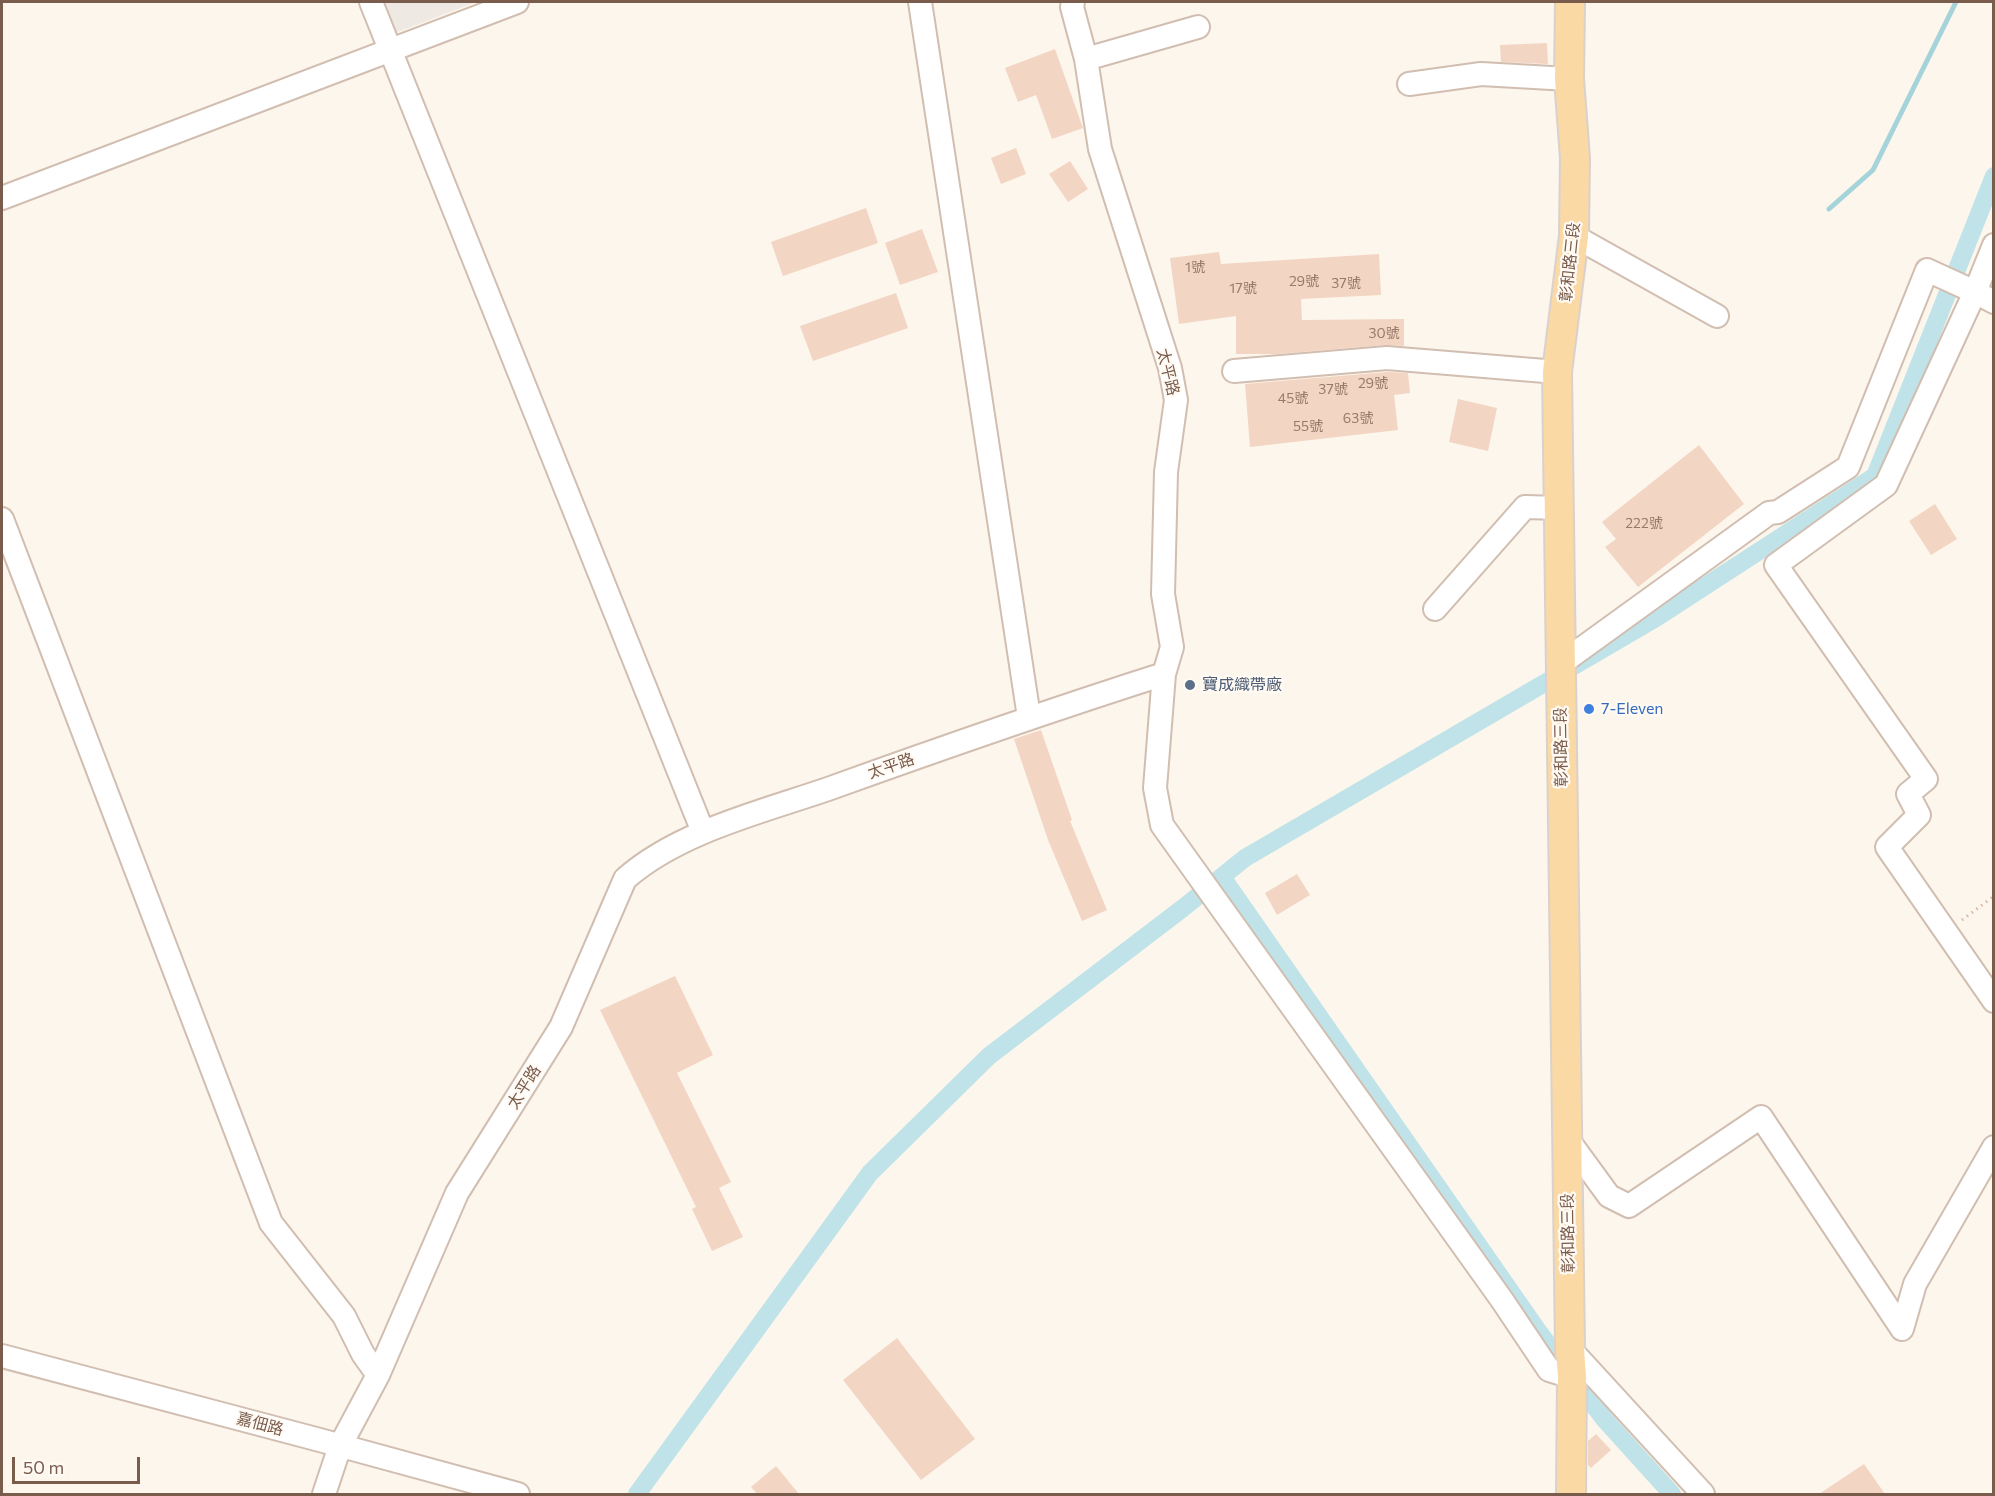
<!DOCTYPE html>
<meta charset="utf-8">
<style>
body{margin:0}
#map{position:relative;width:1995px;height:1496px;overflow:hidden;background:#fdf6ec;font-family:Commissioner,sans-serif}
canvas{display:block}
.frame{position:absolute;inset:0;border:3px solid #7a5c4d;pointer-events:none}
.scale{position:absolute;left:12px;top:1457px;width:128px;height:27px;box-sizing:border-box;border:3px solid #7a5c4d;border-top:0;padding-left:8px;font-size:18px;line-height:21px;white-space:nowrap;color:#7a5c4d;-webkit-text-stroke:4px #fffaf3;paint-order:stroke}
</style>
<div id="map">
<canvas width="1995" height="1496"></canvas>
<div class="frame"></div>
<div class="scale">50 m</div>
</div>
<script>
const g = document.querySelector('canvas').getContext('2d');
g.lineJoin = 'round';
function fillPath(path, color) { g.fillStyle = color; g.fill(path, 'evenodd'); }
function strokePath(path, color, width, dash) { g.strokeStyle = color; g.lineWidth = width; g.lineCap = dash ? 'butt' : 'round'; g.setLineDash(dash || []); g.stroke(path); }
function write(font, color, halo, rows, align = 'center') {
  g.font = font + ' Commissioner,"Noto Sans TC",sans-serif'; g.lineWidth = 4.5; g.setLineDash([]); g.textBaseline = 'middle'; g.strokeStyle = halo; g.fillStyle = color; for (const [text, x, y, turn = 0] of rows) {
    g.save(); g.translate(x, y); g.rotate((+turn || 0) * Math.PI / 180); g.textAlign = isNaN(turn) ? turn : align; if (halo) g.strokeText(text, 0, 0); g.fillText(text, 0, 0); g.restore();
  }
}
fillPath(new Path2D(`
 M377 2H476L390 35Z`), '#efe9e4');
strokePath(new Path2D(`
 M1829 209 1873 170 1956 2`), '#a5d3da', 5);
strokePath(new Path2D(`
 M1222 877 1538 1331 1605 1420 1672 1494
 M637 1494 870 1173 989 1056 1183 908 1245 858 1656 618 1875 476 1994 176`), '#bfe3e8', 18);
fillPath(new Path2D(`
 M1547 43 1548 64 1501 62 1500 45Z
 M1055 49 1083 128 1052 139 1036 95 1018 102 1005 68Z
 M1016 148 1026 174 1001 184 991 158Z
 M1070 161 1088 189 1068 202 1049 174Z
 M866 208 878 243 783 276 771 242Z
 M922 229 938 272 900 285 885 243Z
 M1219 252 1221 264 1379 254 1381 295 1301 299 1302 320 1404 319V346L1386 345 1277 354H1236V316L1179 324 1170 258Z
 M896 293 908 328 813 361 800 326Z
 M1387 372 1408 373 1410 393 1394 395 1398 430 1250 447 1245 384Z
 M1458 399 1497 408 1488 451 1449 442Z
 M1699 445 1744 504 1638 587 1605 547 1616 539 1602 522Z
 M1935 504 1957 539 1931 555 1909 521Z
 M1041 730 1072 820 1070 821 1107 910 1082 921 1048 840 1014 739Z
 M1297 874 1310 895 1277 915 1265 893Z
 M675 976 713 1055 677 1073 731 1182 719 1188 743 1237 712 1251 692 1209 696 1207 600 1010Z
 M897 1338 975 1439 921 1480 843 1380Z
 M1596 1434 1611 1450 1591 1468 1588 1465V1441Z
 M1864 1464 1885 1494H1819Z
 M776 1466 799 1494H757L751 1487Z`), '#f3d5c3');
const minor = new Path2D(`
 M371 2 703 832
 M920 2 1029 717
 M1073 2 1072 7 1086 59 1100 149 1170 368 1176 400 1166 472 1163 594 1172 647 1164 674 1155 788 1162 825 1502 1300 1549 1370 1572 1377
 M1086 59 1198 27
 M1409 84 1481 74 1569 79
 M2 198 517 2
 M1574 236 1717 316
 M1994 302 1975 292 1886 485 1776 565 1926 779 1908 794 1919 815 1887 847 1994 1001
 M1234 371 1387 358 1557 372
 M2 519 271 1223 344 1316 363 1354 378 1375
 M1435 609 1525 507 1559 508
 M1559 665 1769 513 1778 512 1848 467 1927 270 1975 292 1994 245
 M1566 1137 1609 1196 1629 1206 1761 1117 1902 1329 1915 1284 1994 1147
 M1570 1349 1703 1494
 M2 1356 316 1439 518 1494
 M324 1494 340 1446 378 1375 457 1193 561 1027 625 879C678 832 761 812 828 789 939 749 1051 710 1164 674`);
const major = new Path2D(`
 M1570 2 1569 79 1575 158 1574 236 1557 372 1570 1349 1572 1377 1571 1494`);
strokePath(minor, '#d1beb0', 26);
strokePath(major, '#dad1cd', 32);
strokePath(new Path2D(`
 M1962 920 1994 896`), '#d9b8a5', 3, [1.5, 4.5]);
strokePath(minor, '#fff', 22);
strokePath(major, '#fbd9a5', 28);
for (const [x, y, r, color] of [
 [1190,685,6,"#5c6f8a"],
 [1589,709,6,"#3f7fe0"]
]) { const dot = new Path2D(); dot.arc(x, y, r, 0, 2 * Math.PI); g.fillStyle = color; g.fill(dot); strokePath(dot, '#fffaf3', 2); }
write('14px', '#987a6a', null, [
 ["1號",1195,267],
 ["29號",1304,281],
 ["37號",1346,283],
 ["17號",1243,288],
 ["30號",1384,333],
 ["29號",1373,383],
 ["37號",1333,389],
 ["45號",1293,398],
 ["63號",1358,418],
 ["55號",1308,426],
 ["222號",1644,523]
]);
write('16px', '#7a5c4d', '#fffaf3', [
 ["彰和路三段",1570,262,-84],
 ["太平路",1168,372,76],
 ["彰和路三段",1561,747,-91],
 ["太平路",891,766,-19],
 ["太平路",524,1087,-58],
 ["彰和路三段",1568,1233,-91],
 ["嘉佃路",260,1424,15]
]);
write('16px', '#4e5e75', '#fffaf3', [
 ["寶成織帶廠",1202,685]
], 'left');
write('16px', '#366cbe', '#fffaf3', [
 ["7-Eleven",1601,709]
], 'left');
</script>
